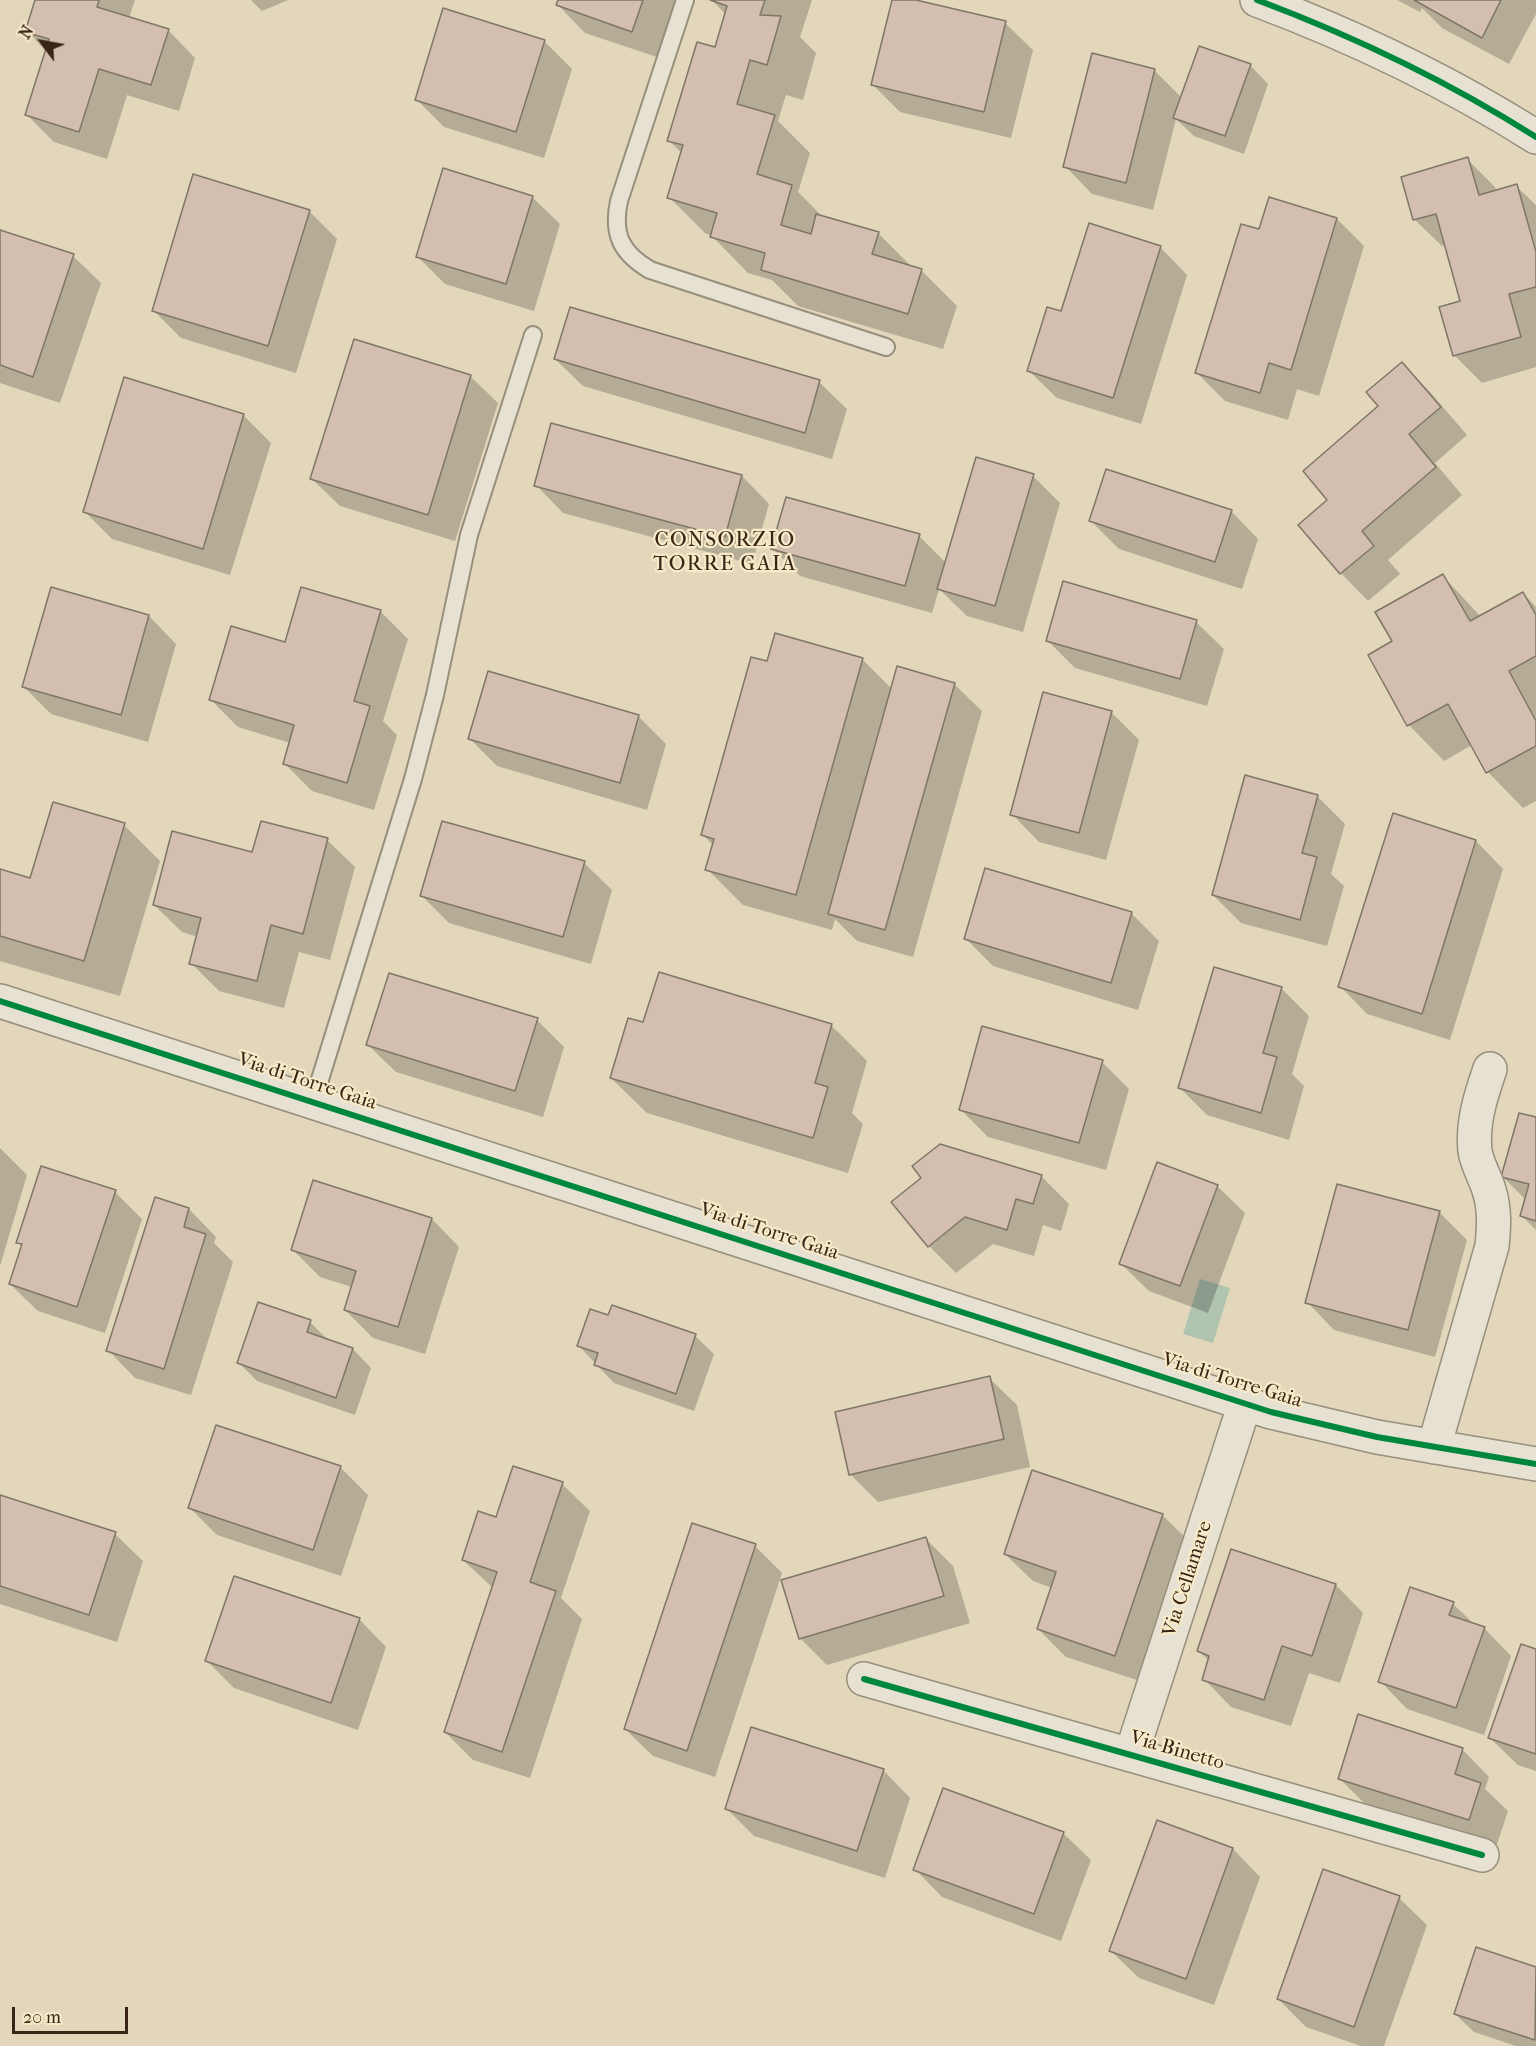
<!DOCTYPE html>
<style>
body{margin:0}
#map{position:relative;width:1536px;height:2046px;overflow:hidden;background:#e2d7bb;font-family:"IM FELL French Canon",serif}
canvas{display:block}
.north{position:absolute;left:12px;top:12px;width:60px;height:60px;-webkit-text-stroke:4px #f7eac8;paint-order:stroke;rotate:302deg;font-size:16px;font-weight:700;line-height:24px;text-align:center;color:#392516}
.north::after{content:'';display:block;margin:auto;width:21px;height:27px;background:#392516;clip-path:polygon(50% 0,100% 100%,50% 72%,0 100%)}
.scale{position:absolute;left:12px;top:2007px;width:116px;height:27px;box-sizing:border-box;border:3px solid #392516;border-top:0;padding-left:8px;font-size:18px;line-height:21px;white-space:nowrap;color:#392516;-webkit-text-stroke:4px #f7eac8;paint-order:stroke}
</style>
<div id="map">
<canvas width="1536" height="2046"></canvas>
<div class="north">N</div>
<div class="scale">20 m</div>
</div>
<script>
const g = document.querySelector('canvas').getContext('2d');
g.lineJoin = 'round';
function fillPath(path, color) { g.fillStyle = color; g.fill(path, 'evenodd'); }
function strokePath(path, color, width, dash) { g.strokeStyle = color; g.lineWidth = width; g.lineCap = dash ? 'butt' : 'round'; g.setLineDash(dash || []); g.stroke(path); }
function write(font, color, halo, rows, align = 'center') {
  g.font = font + ' "IM FELL French Canon",serif'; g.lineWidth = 4.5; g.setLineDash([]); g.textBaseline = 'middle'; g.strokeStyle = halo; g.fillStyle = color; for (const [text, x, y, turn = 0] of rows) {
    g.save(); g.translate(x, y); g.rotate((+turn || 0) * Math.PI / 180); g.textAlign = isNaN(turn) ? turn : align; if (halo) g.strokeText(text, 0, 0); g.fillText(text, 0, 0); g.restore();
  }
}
fillPath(new Path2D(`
 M1200 1279 1230 1288 1213 1343 1183 1334Z`), '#b0c4b0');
fillPath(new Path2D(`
 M37 0H135L129 18 168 30 195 58 179 111 127 95 107 159 54 142 26 114 46 51 27 31Z
 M251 0H288L262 11Z
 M559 0H680L660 58 585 33 558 5Z
 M712 0H812L800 37 816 53 803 100 786 95 778 121 810 153 798 192 823 217 879 234 913 268 921 270 957 306 943 349 798 306 772 280 748 273 712 236 705 233 669 197 682 153 669 141 716 49 726 15Z
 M893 0H910L1005 23 1033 50 1011 138 900 112 873 85Z
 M1397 0H1536V14L1509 64 1442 28 1422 8 1420 12Z
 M544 41 572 69 544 158 444 127 416 99Z
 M1250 65 1268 84 1244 154 1194 136 1176 119 1153 210 1092 194 1065 166 1154 70 1182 98Z
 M1467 159 1495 187 1496 192 1516 186 1536 205V367L1482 383 1454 355 1462 302 1446 245 1442 246 1414 219Z
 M532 197 560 224 534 311 445 284 418 257Z
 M309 211 337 239 296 373 181 338 153 310Z
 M1337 219 1364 246 1319 396 1297 389 1288 420 1225 401 1197 373 1260 231Z
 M0 231 73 256 101 283 60 403 0 383Z
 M1160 247 1187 275 1141 424 1057 398 1029 371 1062 313Z
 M555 359 819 382 847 409 832 459 583 386Z
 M1402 364 1429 391 1467 435 1435 463 1462 495 1388 560 1400 574 1368 601 1341 573 1300 525 1329 500Z
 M470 376 498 403 455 541 340 506 312 479Z
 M243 415 271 443 230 575 112 539 84 511Z
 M742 476 769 504 752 564 563 513 536 485Z
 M1033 476 1060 503 1023 632 967 616 939 589 932 613 800 576 773 549 919 536 946 563Z
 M1231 511 1258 539 1242 589 1119 549 1091 521Z
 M1443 576 1481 617 1523 593 1536 607V801L1523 808 1488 772 1472 745 1444 761 1409 725 1394 642Z
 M380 611 408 639 383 721 397 735 374 810 312 791 284 763 290 743 238 727 211 700 286 644Z
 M149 616 176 644 148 742 51 714 24 687Z
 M1196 622 1224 649 1207 706 1075 668 1047 640Z
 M862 659 892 689 954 684 982 711 913 957 857 941 835 919 832 930 743 905 707 869 714 846 703 835 769 663Z
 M489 673 639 717 666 744 647 810 497 766 470 739Z
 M1111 712 1139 740 1106 860 1039 842 1012 814Z
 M1317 796 1345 824 1331 874 1344 886 1327 946 1241 923 1213 895Z
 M124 825 160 861 120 996 0 961V871L31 880Z
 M327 840 355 867 330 960 299 952 284 1008 219 991 191 963 198 937 182 932 154 905 253 854Z
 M1476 841 1503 869 1450 1040 1367 1014 1340 986Z
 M584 863 612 890 591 964 449 923 422 896Z
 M1131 913 1159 941 1138 1010 993 966 965 938Z
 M1281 988 1309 1016 1292 1074 1304 1086 1289 1140 1207 1115 1180 1088Z
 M537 1020 564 1047 543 1117 396 1072 368 1045Z
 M644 1024 831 1025 867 1061 852 1113 863 1124 848 1173 647 1113 611 1078Z
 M1102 1062 1129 1089 1106 1170 988 1137 960 1109Z
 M1536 1119V1230L1522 1216 1526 1200 1503 1177Z
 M0 1148 27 1175 0 1266Z
 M1041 1176 1069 1204 1061 1231 1043 1225 1034 1256 993 1244 956 1273 929 1246 893 1202Z
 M314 1182 432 1219 459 1247 425 1354 373 1338 345 1310 352 1287 320 1277 293 1250Z
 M1217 1186 1245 1213 1208 1313 1149 1291 1121 1264Z
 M115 1192 142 1219 105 1333 38 1311 10 1284 22 1247 18 1242Z
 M189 1209 216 1237 214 1243 233 1262 191 1395 135 1378 108 1350Z
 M1439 1212 1467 1240 1435 1357 1334 1330 1307 1302Z
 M310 1322 329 1341 353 1349 371 1368 355 1415 257 1381 239 1363Z
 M695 1336 714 1354 694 1411 614 1383 578 1345Z
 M989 1378 1017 1405 1030 1467 878 1502 851 1475Z
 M340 1467 368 1495 341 1576 217 1535 190 1508Z
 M562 1484 590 1511 561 1598 582 1619 530 1778 473 1760 445 1732 493 1588 463 1560 497 1519Z
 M0 1496 115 1534 143 1561 117 1642 0 1604Z
 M1162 1515 1190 1542 1143 1682 1066 1657 1038 1629 1052 1588 1033 1581 1005 1554Z
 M926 1539 953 1566 970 1623 827 1665 800 1638Z
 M755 1546 782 1573 715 1777 653 1756 625 1729Z
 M1232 1551 1336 1585 1363 1613 1340 1683 1309 1673 1291 1726 1231 1707 1204 1679 1209 1661 1199 1651Z
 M1453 1604 1475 1625 1484 1628 1511 1656 1484 1735 1407 1709 1380 1681Z
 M359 1619 386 1647 358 1730 234 1688 207 1661Z
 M1536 1650V1771L1518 1765 1490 1738Z
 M1462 1749 1489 1777 1485 1789 1508 1811 1496 1847 1367 1806 1339 1778Z
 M883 1770 910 1798 885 1878 754 1836 726 1808Z
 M1157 1822 1233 1849 1260 1877 1214 2005 1139 1978 1111 1951Z
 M1063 1833 1091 1860 1061 1941 942 1897 915 1869Z
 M1399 1898 1427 1925 1384 2046H1361L1306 2027 1278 1999Z
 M1477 1949 1536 1968V2046H1516L1474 2032 1455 2014Z`), '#0003');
const building = new Path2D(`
 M35 0H99L97 7 169 29 151 85 99 69 79 132 25 115 49 39 25 32Z
 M558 0H643L632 32 556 5Z
 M710 0H765L760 15 781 16 767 65 750 60 737 104 775 115 757 174 792 185 781 225 811 234 816 214 879 232 872 254 922 269 908 314 761 270 765 253 710 237 717 213 667 198 683 145 667 141 697 42 715 47 727 6Z
 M892 0H916L1006 21 984 112 871 85Z
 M1414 0H1501L1482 38Z
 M443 8 545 40 516 132 415 100Z
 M1199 46 1251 64 1225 136 1173 118Z
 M1092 53 1155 69 1126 183 1063 167Z
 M1468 157 1479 195 1517 184 1536 252V287L1509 294 1521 337 1453 356 1439 307 1460 301 1436 214 1413 220 1401 177Z
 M443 168 533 196 506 284 416 257Z
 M193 174 310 210 268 346 152 311Z
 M1269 197 1337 218 1291 370 1269 363 1260 393 1195 373 1241 224 1259 229Z
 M1089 223 1161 246 1113 398 1027 371 1047 307 1061 311Z
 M0 230 74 254 33 377 0 365Z
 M570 307 820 380 805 433 554 359Z
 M354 339 471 375 428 515 310 479Z
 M1402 362 1441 407 1409 434 1436 467 1362 531 1374 546 1340 574 1298 525 1327 500 1303 471 1378 406 1366 392Z
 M124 377 244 414 203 549 83 512Z
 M551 423 742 475 725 537 534 486Z
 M976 457 1034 474 995 606 937 589Z
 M1106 469 1232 510 1215 562 1089 521Z
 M786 497 920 534 905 586 771 549Z
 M1443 574 1470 621 1523 592 1536 615V656L1509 671 1536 721V746L1486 773 1448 704 1407 726 1368 655 1392 641 1375 612Z
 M1063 581 1197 620 1180 679 1046 641Z
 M51 587 149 615 121 715 22 687Z
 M301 587 381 610 354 701 370 706 347 783 283 764 294 725 209 700 231 626 285 642Z
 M775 633 863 658 796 895 705 870 714 839 701 835 751 657 767 661Z
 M897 666 955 683 885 930 828 914Z
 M488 671 639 715 620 783 468 739Z
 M1043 692 1112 711 1079 833 1010 815Z
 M1245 775 1318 795 1302 853 1317 857 1300 920 1212 895Z
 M53 802 125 823 84 961 0 936V869L30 878Z
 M1393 813 1476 840 1422 1014 1338 987Z
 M261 821 328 838 303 934 271 925 257 981 189 964 201 918 153 905 172 831 252 852Z
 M442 821 585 861 563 937 420 896Z
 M985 868 1132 912 1111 983 964 939Z
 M1214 967 1282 987 1263 1053 1277 1057 1261 1113 1178 1088Z
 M659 972 832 1024 815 1083 828 1087 813 1138 610 1078 628 1018 643 1022Z
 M389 973 538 1018 515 1091 366 1045Z
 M982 1026 1103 1060 1079 1143 959 1110Z
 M1519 1113 1536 1117V1221L1520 1216 1529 1184 1501 1177Z
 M940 1144 1042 1175 1033 1204 1016 1199 1007 1230 965 1217 928 1247 891 1202 921 1178 912 1166Z
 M1157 1162 1218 1185 1180 1286 1119 1264Z
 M41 1166 116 1190 77 1307 9 1284 22 1244 16 1243Z
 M313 1180 432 1218 398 1327 344 1310 356 1271 291 1250Z
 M1337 1184 1440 1211 1408 1330 1305 1303Z
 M155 1197 189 1208 184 1227 206 1234 164 1369 106 1351Z
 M258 1302 311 1320 307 1332 353 1348 336 1398 237 1363Z
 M612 1305 696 1334 676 1394 594 1365 598 1353 577 1346 590 1309 608 1315Z
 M990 1376 1004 1439 849 1475 835 1412Z
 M216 1425 341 1466 313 1550 188 1508Z
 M513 1466 563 1482 530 1582 556 1591 502 1752 444 1732 497 1572 462 1560 478 1511 496 1517Z
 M1032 1470 1163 1514 1115 1656 1037 1629 1056 1572 1004 1554Z
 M0 1495 116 1532 89 1615 0 1586Z
 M692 1523 756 1544 687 1751 624 1729Z
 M926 1537 944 1596 799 1639 781 1580Z
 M1231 1549 1336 1584 1312 1656 1282 1646 1264 1700 1202 1680 1209 1656 1197 1651Z
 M234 1576 360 1618 331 1703 205 1661Z
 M1410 1587 1454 1602 1449 1615 1485 1627 1456 1708 1378 1682Z
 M1521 1644 1536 1649V1754L1488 1738Z
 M1358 1714 1463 1748 1455 1774 1481 1783 1469 1820 1338 1779Z
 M751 1727 884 1769 857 1851 725 1809Z
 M943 1788 1064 1832 1034 1914 913 1870Z
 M1157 1820 1233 1848 1186 1979 1109 1951Z
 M1323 1869 1400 1896 1354 2027 1277 1999Z
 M1476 1947 1536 1967 1535 2040 1454 2014Z`);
fillPath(building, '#d3beaf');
strokePath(building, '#7f7666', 1.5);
const service = new Path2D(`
 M685 0 619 201C612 234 621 253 650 270L886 347
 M313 1102 413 779 435 695 469 535 533 335`);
const minor = new Path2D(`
 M1257 0C1353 36 1449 82 1536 137
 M0 1001 1271 1412 1377 1437 1536 1464
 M1434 1447 1492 1246C1494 1227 1495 1209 1489 1190 1485 1177 1477 1164 1475 1151 1472 1122 1481 1095 1490 1069
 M864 1679 1482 1855
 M1131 1755 1245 1403`);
strokePath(service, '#978e7c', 20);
strokePath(minor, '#978e7c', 36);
strokePath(service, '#e7e1d3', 16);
strokePath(minor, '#e7e1d3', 33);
strokePath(new Path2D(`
 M1257 0C1353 36 1449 82 1536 137
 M0 1001 1271 1412 1377 1437 1536 1464
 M864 1679 1482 1855`), '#00873e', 6);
write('20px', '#392516', '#f7eac8', [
 ["Via di Torre Gaia",307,1082,18],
 ["Via di Torre Gaia",769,1232,18],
 ["Via di Torre Gaia",1232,1381,17],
 ["Via Cellamare",1188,1579,-72],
 ["Via Binetto",1177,1751,16]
]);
g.letterSpacing = '1.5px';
write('21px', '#392516', '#f7eac8', [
 ["CONSORZIO",725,541],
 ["TORRE GAIA",725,565]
]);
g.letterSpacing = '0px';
</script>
